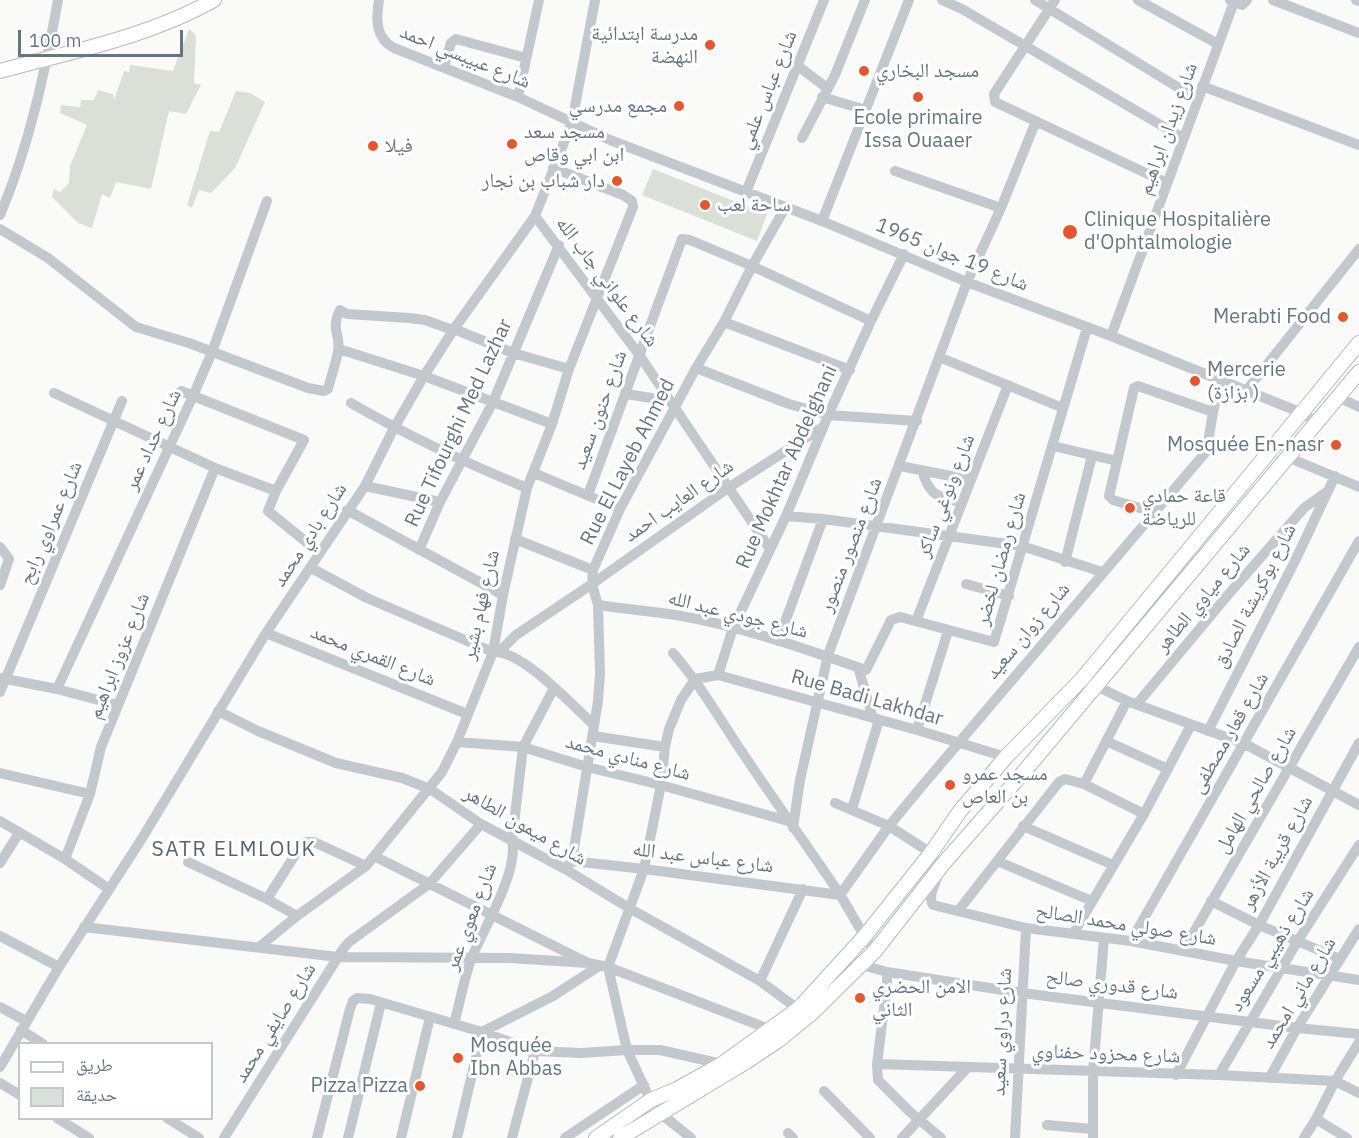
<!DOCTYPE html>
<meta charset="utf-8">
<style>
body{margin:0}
#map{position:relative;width:1359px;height:1138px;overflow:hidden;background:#fafaf8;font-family:"IBM Plex Sans","Noto Naskh Arabic",sans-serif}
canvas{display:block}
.legend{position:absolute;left:18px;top:1042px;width:195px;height:78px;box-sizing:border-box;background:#fff;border:2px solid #c1c8cd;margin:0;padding:8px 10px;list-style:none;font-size:18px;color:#657683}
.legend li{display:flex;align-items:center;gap:12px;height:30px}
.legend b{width:30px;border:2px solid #c1c8cd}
.scale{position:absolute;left:18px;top:30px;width:165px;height:27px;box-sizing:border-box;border:3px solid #657683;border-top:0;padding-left:8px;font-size:18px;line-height:21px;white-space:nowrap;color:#657683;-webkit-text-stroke:4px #fff;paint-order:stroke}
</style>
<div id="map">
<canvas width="1359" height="1138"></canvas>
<ul class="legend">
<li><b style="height:8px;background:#fff"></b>طريق</li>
<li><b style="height:16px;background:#dadfd7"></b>حديقة</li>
</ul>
<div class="scale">100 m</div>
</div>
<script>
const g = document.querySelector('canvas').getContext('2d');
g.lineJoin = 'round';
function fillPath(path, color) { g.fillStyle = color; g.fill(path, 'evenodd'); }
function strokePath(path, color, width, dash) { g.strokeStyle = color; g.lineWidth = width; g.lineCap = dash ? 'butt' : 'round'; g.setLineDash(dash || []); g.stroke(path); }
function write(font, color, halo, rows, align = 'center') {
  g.font = font + ' "IBM Plex Sans","Noto Naskh Arabic",sans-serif'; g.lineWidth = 6; g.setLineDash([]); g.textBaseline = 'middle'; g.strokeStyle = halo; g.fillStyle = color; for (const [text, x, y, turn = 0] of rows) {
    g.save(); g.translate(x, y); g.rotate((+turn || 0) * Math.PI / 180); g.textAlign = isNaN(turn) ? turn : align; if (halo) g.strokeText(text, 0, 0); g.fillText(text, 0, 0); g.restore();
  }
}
fillPath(new Path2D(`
 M189 29 196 35 194 83 201 85 186 114 169 111 151 189 116 182 110 198 102 194 92 228 78 223 52 197 54 189 60 192 69 183 70 166 87 125 60 113 61 105 80 107 81 100H94L98 90 113 94 114 100 124 71 129 72 130 65 173 71Z
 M236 91 250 93 265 102 235 168 211 193 199 190 192 208 187 205 210 131 219 132Z
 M653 169 767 214 757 241 642 195Z`), '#dadfd7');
const major = new Path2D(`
 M0 71C73 51 148 37 214 0
 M596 1138 651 1100 677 1089 722 1064 798 1009 812 994 864 937 931 853 960 811 1006 757 1082 679 1359 343
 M620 1138 746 1062 779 1040 813 1012 875 951 943 864 1022 774 1359 372`);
strokePath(major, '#b5babe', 16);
strokePath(new Path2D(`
 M379 0C376 19 375 38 394 48L518 97 610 140 822 221 967 282 1111 336 1302 413 1317 423
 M942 0 962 9 1183 138
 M1035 0 1197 99
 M1055 0 994 94 995 102 1167 183
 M1138 0 1218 44
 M1230 0 1242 5 1247 0
 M1273 0 1359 33
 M1356 0 1359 1
 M798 66 827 88
 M444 67 451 43 456 39 526 58
 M1202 86 1359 145
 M518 97 539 0
 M822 97 866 110
 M802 138 835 75 865 0
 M895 171 1001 208
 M746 192 824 0
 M0 215C29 147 45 72 58 0
 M535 216 640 356 770 549
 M822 221 909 0
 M0 229 48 258 136 327 189 343 308 388 324 391 328 389C331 376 336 364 338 351 341 334 330 330 340 310L347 314 409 318 425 320 450 329H454L513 353 569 369
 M724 322 850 370
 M1111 336 1234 2
 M339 349 424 376 552 424
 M939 357 1063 408
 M696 368 789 404 828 415 917 421
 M181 391 304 440 276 491 268 511 320 553
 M1246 391 1359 249
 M54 393 215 468 276 491
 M626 394 670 401
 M1338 397 1359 407
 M351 403C408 436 466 463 527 488
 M1053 446 1117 461
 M1287 457 1359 487
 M900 466 971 480
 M922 471C931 498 937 495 962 503
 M534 473 620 509
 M365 486 440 502
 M588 495 682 239 690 240 752 266 871 321
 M347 510 503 595
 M1153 512 1113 500 1109 496 1134 388 1138 386 1213 412
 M786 516 823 519 1022 546 1102 572
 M515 539 593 570
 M0 547 9 559 0 585
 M419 550 440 502 493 402 559 245
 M1065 562 1092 456
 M311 568 367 598 493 652C521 649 573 706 594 725
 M966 584 1009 596
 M598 605C624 609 650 611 676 615 741 626 805 649 866 670L891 620 900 617 994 642 1087 328
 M916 621 1008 385
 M266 633 467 714
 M778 641 823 519
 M500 651 516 635 592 584 728 488 823 427
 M673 653C701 685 722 723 746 758 776 803 809 848 839 893 851 912 861 933 875 951
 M858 667 873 718
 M718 675 733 628 786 516 830 411 871 321 904 254
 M0 678 57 689 117 705
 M1082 679 1127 701 1245 744 1359 805
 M57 689 193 396 212 352 267 201
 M0 692 122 401
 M1137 704 1227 596 1304 508 1325 493
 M218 711 258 731 336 763 402 778 430 789 481 824 565 869 629 908 760 981 798 1009
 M917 730 948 631
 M1208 731 1295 561 1335 476
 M593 736 665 747
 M1106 741 1168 769
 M457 742 523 747 587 767 661 785 788 821
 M0 773 90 794
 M1084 784 1127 701
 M835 803 889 826 931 853
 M852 809 879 720
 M0 821 65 859 109 889
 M1023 826 1113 865
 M793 828 800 780 828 655 967 282 1001 208 1036 121
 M374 856 588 963 608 967 769 1029
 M65 859 90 794 101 747 215 468
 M572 861 598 701 600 674 598 605 592 584 593 570 620 509 696 368 724 322 752 266 785 208
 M997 861 1092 901
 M188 862 267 899 297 916
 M0 863 19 833
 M565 869 572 861 644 869 840 895 889 826 922 786 1205 453 1207 448 1213 412 1221 381
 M939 873C936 883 927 896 933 905L1026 928 1131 941 1236 961 1359 980
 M267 899 302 844 306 842H314L366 866
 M1211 901 1259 925 1340 959
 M958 911 1059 782 1065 779 1084 784 1144 814
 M84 927 338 957 509 958 588 963
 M1073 934 1144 814 1191 725
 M0 936 59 967
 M1131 941 1359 541
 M259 947 297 916 366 866 442 772 457 742 493 652 503 595 527 488 552 424 569 369 633 207 632 201 623 195 553 168
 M1183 951 1359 647
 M849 954 862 965 887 972 1022 993 1297 1028 1359 1034
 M887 972V984L877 1064 878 1080 909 1111 941 1138
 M760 981 803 889
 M0 1007 26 1021
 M454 1024C460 1002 464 978 472 957 484 928 519 871 512 841L523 747 554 688
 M21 1030 43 1044
 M877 1064 1219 1075 1335 1081 1359 1093
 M0 1067 59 967 141 840 266 633 365 486 394 428 424 376 454 329 535 216 572 122 595 0
 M1176 1075 1236 961 1259 925 1359 743
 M1219 1075 1297 942 1359 845
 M1270 1077 1297 1028 1359 929
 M0 1083 20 1095
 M824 1091 870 1138
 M57 1118 89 1138
 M167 1118 199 1138
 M1316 1119 1347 1138
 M1047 1125 1093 1129
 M788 1133 793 1138
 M224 1138 343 949 349 942 429 884 481 824
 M317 1138 350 1009 353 1001 357 998 370 999 482 1032 535 1051 581 1053 627 1050H660L722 1064
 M348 1138 381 1003
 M401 1138 430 1017
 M457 1138 482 1032 553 996 599 966
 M512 1138 535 1051
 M565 1138 644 1085
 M691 1138 660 1113 647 1093 627 1050 608 967 644 869 661 785 665 747 669 729 681 700 695 679 718 675 917 730 1006 757
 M902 1138 967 1068
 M1015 1138 1026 928
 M1093 1138V1072L1104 938
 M1304 1138 1316 1119 1335 1081 1359 1042`), '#c3c8cc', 10);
strokePath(major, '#fff', 14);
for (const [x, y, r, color] of [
 [710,45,6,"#e4572e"],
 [864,71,6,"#e4572e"],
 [918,97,6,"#e4572e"],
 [679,106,6,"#e4572e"],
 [512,144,6,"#e4572e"],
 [373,146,6,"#e4572e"],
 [617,181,6,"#e4572e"],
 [705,205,6,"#e4572e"],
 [1070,232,8,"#e4572e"],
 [1343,317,6,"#e4572e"],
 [1195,381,6,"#e4572e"],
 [1336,445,6,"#e4572e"],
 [1130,508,6,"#e4572e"],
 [950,785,6,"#e4572e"],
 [860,998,6,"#e4572e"],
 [458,1058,6,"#e4572e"],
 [420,1086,6,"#e4572e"]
]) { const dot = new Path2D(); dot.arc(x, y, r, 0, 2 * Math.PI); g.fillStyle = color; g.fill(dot); strokePath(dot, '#fff', 2); }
write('20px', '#657683', '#fff', [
 ["مدرسة ابتدائية",698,34,"right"],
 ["النهضة",698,57,"right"],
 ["مسجد البخاري",876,71],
 ["مجمع مدرسي",667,106,"right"],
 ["Ecole primaire",918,118,"center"],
 ["Issa Ouaaer",918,141,"center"],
 ["مسجد سعد",524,132],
 ["ابن ابي وقاص",524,155],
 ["فيلا",385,146],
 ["دار شباب بن نجار",605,181,"right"],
 ["ساحة لعب",717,205],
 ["Clinique Hospitalière",1084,220],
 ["d'Ophtalmologie",1084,243],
 ["Merabti Food",1331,317,"right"],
 ["Mercerie",1207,370],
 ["(بزازة )",1207,393],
 ["Mosquée En-nasr",1324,445,"right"],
 ["قاعة حمادي",1142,496],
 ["للرياضة",1142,519],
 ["مسجد عمرو",962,774],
 ["بن العاص",962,797],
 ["الامن الحضري",872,987],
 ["الثاني",872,1010],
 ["Mosquée",470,1046],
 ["Ibn Abbas",470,1069],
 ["Pizza Pizza",408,1086,"right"]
], 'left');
write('20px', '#657683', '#fff', [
 ["شارع عبيبسي احمد",465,57,22],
 ["شارع عباس علمي",768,90,-68],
 ["شارع زيدان ابراهيم",1168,129,-70],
 ["شارع 19 جوان 1965",952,255,22],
 ["شارع علواني جاب الله",607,282,53],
 ["شارع حنون سعيد",600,410,-70],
 ["Rue Tifourghi Med Lazhar",459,423,-65],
 ["شارع حداد عمر",153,440,-65],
 ["Rue El Layeb Ahmed",628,462,-63],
 ["Rue Mokhtar Abdelghani",787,467,-66],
 ["شارع ونوغي ساكر",946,496,-69],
 ["شارع العايب احمد",679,501,-35],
 ["شارع عمراوي رابح",51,523,-67],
 ["شارع بادي محمد",310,535,-57],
 ["شارع منصور منصور",851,545,-69],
 ["شارع رمضان لخضر",1001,559,-74],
 ["شارع بوكريشة الصادق",1255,596,-63],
 ["شارع مياوي الطاهر",1203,598,-50],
 ["شارع فهام بشير",481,605,-77],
 ["شارع جودي عبد الله",738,615,14],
 ["شارع زوان سعيد",1028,631,-50],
 ["شارع عزوز ابراهيم",119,656,-68],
 ["شارع القمري محمد",373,656,22],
 ["Rue Badi Lakhdar",867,698,16],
 ["شارع قعار مصطفى",1230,733,-60],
 ["شارع منادي محمد",628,758,15],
 ["شارع صالحي الهامل",1256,790,-60],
 ["شارع ميمون الطاهر",525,826,30],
 ["شارع قريبة الأزهر",1277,853,-61],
 ["شارع عباس عبد الله",703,858,7],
 ["شارع معوي عمر",471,917,-69],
 ["شارع صولي محمد الصالح",1126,925,9],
 ["شارع ذهيبي مسعود",1272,950,-58],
 ["شارع قدوري صالح",1112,985,7],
 ["شارع ماني امحمد",1299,993,-59],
 ["شارع صايفي محمد",275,1023,-58],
 ["شارع دراوي سعيد",1002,1032,-87],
 ["شارع محزود حفناوي",1106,1054,2]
]);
g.letterSpacing = '1.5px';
write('21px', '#57646e', '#fff', [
 ["SATR ELMLOUK",234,850]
]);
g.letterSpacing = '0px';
</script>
